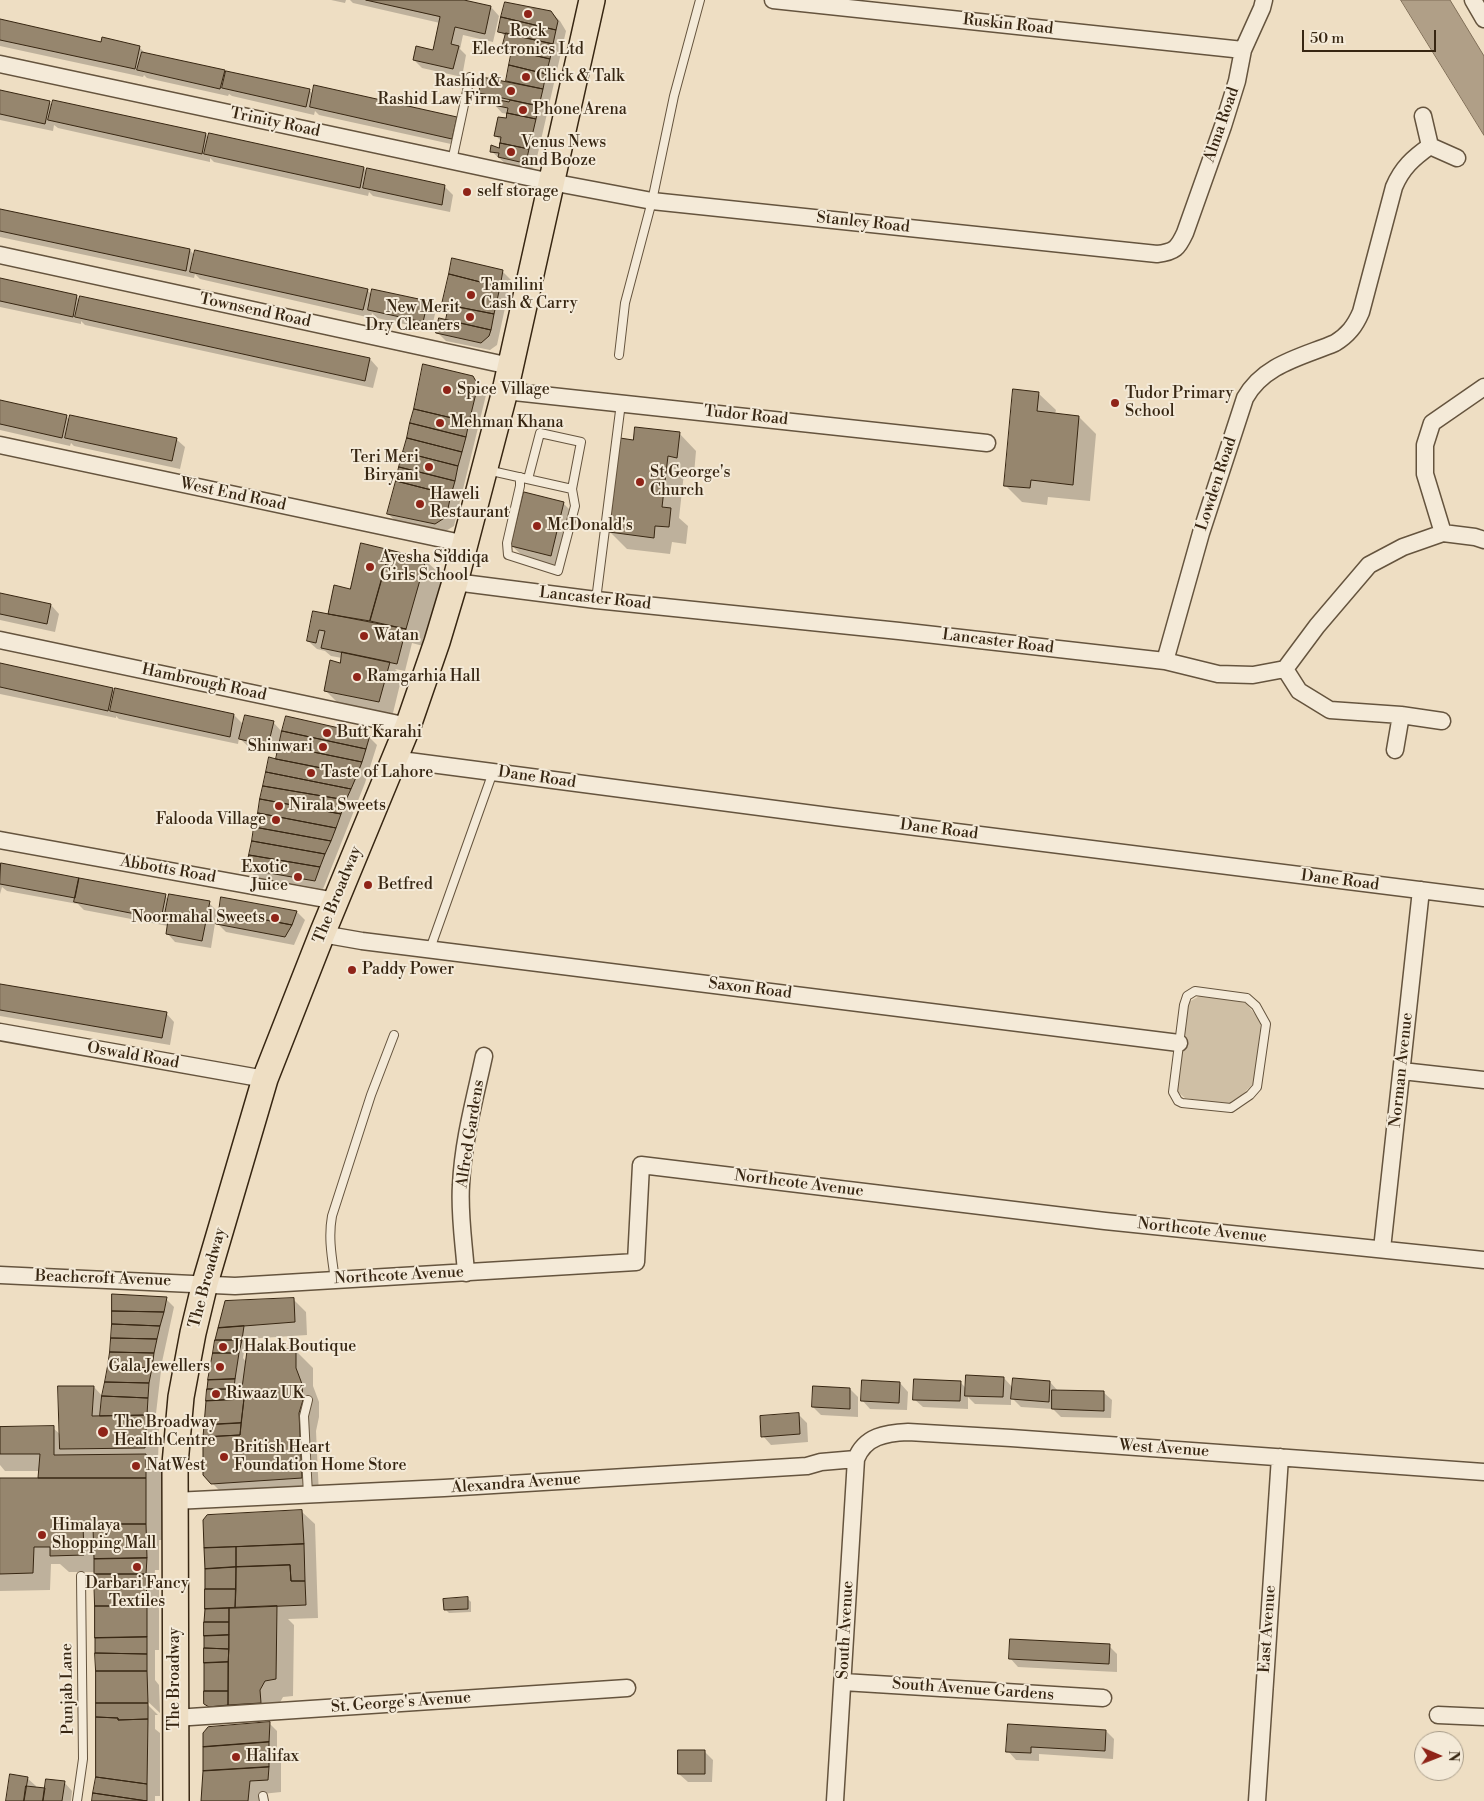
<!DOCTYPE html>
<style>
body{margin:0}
#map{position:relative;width:1484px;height:1801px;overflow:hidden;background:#eedec3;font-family:"Libre Bodoni",serif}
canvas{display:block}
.north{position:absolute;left:1414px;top:1731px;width:50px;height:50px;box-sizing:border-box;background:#f4ead8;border:1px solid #a89c89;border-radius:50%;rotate:91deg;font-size:14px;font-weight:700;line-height:20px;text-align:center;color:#372612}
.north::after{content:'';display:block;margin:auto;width:18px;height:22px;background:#8f2418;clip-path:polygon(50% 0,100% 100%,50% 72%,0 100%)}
.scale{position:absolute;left:1302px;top:30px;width:134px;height:22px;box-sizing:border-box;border:2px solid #372612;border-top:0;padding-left:6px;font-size:15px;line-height:18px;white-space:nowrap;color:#372612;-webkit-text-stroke:4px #f4ead8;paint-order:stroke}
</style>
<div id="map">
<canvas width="1484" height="1801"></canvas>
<div class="north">N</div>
<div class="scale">50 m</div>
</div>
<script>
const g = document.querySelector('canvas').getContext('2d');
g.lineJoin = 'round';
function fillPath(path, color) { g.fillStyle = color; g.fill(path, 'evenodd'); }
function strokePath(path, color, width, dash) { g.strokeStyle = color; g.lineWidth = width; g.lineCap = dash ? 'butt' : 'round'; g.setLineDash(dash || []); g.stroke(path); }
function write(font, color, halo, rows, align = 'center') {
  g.font = font + ' "Libre Bodoni",serif'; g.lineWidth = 4; g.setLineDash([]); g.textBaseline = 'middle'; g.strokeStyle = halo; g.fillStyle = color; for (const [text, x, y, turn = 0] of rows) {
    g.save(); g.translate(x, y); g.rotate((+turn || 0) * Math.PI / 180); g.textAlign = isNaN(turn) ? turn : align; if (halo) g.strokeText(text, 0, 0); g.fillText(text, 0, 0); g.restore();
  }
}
fillPath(new Path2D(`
 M1201 995 1246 1003 1261 1022 1254 1083 1238 1099 1229 1105 1185 1098 1178 1092 1177 1087 1189 1002Z`), '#cfbfa5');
const water = new Path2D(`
 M1401 0H1450L1484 56V135Z`);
fillPath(water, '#b09f87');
strokePath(water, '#806f58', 1);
fillPath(new Path2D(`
 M331 0H346L345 3Z
 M350 0H458L491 7 499 16 493 42 463 35 460 49 466 55 462 77 422 68 414 60 434 51 440 23 353 3Z
 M551 12 560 21 566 31 535 166 529 170 507 165 491 151 500 149 502 142 495 135 506 120 508 114 502 113 494 104 495 103 489 101 481 93 507 83 512 56 504 48 506 38 500 31Z
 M0 20 102 43 139 47 146 54 224 71 227 74 310 91 314 95 456 118 464 127 460 146 319 115 315 111 314 115 232 96 229 94 228 96 147 78 144 75 143 77 0 46Z
 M0 91 49 102 53 106 206 134 209 138 364 168 368 172V170L445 187 453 195 450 212 373 196 369 192 368 196 214 162 210 158V162L58 128 54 125 53 131 0 120Z
 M0 210 190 250 195 256 367 290 372 295 427 302 436 310 431 330 377 318 372 313 371 318 200 279 195 274 194 278 0 237Z
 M503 272 511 280 497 345 490 350 446 341 437 332 447 321 449 309 443 303Z
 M0 279 76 296 80 300 81 297 370 359 378 368 373 388 85 325 81 321V324L0 307Z
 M424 366 472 378 478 383H475L480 391 482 390 478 383 486 395 454 526 444 532 397 522 388 514Z
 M1038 393 1056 410 1055 414 1079 417 1096 434 1090 501 1048 497 1047 505 1022 502 1005 485Z
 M0 402 66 416 70 420 176 439 185 447 180 469 74 446 71 443 70 446 0 430Z
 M679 433 696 451 694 474 684 473 679 518 688 526 686 544 672 542 670 554 627 549 610 532 634 441Z
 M563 503 576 516 563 568 525 558 512 546Z
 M425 560 443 577 423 646 412 643 405 671 395 669 402 676 393 713 389 714 338 703 325 690 341 665 342 658 331 656 325 651 317 649 308 641 351 590Z
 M0 595 51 605 59 614 55 632 0 620Z
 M0 664 112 689 115 692 234 715 244 725 273 722 283 733 369 737 377 745 365 783 323 889 256 877 247 869 278 754 249 747 239 738 238 744 119 719 116 716V718L0 694Z
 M0 867 2 869 165 896 169 900 209 903 217 911 211 948 175 942 167 933 168 926 84 910 78 904 7 891 2 887 0 894Z
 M222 898 297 912 305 920 294 945 226 932 218 924Z
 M0 985 166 1013 174 1022 170 1045 0 1016Z
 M166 1299 174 1307 162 1362 155 1422 143 1410 142 1412 159 1429 158 1461H151L163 1473V1540H159V1570H155L154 1584 159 1588V1650H155V1680L159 1685 160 1713 144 1698 142 1699 158 1715H155V1729L160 1733V1796H155V1801H93L97 1777 95 1572H69L60 1564H51L50 1590 0 1591V1479H39L40 1471H5L0 1465V1428H53L61 1435 94 1387 104 1398Z
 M293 1299 306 1312 307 1335 246 1339 243 1358 246 1362 296 1351 313 1368V1386L319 1402V1417L316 1431 319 1495 230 1501 204 1475 214 1353 219 1328ZM238 1387H243L245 1390H237Z
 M1004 1378 1013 1388 1050 1382 1058 1391 1103 1392 1112 1400 1111 1418 1061 1417 1053 1409 1021 1407 1011 1397V1405L975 1404 968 1397V1409L923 1407 914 1399 960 1382 967 1389Z
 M900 1383 908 1392 907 1410 870 1409 862 1400Z
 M850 1389 858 1397V1417L821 1415 813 1407Z
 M798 1414 807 1423 808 1442 771 1445 763 1436Z
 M302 1512 315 1524 318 1618 288 1619 294 1625 293 1696 283 1697 277 1708 278 1719 246 1722 233 1709 214 1710 205 1703 204 1520Z
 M467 1598 471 1602V1612L449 1613 446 1610Z
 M1109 1646 1117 1654V1672L1018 1667 1010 1658Z
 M269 1723 277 1731V1751L281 1756V1792L262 1794V1801H202Z
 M1106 1731 1114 1739 1113 1759 1039 1754V1761L1016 1760 1008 1751Z
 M704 1751 713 1760 712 1782H688L679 1774Z
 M27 1778 36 1786 35 1788 46 1790 64 1782 72 1791 71 1801H7Z`), '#0003');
const building = new Path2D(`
 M366 0H464L491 6 485 34 455 27 451 44 459 46 453 69 413 60 416 46 433 50 440 17Z
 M505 2 551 11 558 21 556 30 501 17Z
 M501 17 556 30 553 44 498 32Z
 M0 19 101 42 102 37 140 46 135 69 0 40Z
 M506 33 553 44 550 59 502 48Z
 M512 50 550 59 546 74 509 65Z
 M142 52 225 70 220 89 137 70Z
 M509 65 546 74 543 89 506 81Z
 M226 71 310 89 306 107 222 88Z
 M482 77 543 89 539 106 479 93Z
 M314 85 457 117 452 139 310 107Z
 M0 90 50 101 45 124 0 114Z
 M494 99 509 102 510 100 539 106 536 119 507 113 508 108 493 105Z
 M53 100 206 133 202 154 48 120Z
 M507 113 536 119 529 149 500 143 501 137 494 136 498 117 506 118Z
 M209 133 364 167 360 188 204 154Z
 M500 143 529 149 527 158 520 162 498 157 499 153 490 152 491 145 499 148Z
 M367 168 445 185 442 205 363 188Z
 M0 209 190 249 186 271 0 231Z
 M195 250 368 289 363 310 190 272Z
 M452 258 503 270 500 287 449 274Z
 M449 274 500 287 494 314 442 304Z
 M0 278 77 295 73 317 0 301Z
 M372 289 428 301 423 322 368 310Z
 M80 296 370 358 365 381 75 317Z
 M449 305 494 314 491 330 446 320Z
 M439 318 491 330 489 336 481 343 436 333Z
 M423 364 473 376 478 385 469 422 414 409Z
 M1013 389 1039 392 1037 411 1079 416 1073 485 1031 480 1030 488 1004 486Z
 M0 400 67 415 62 438 0 424Z
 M414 409 469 422 466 437 410 423Z
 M70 415 177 438 172 461 65 438Z
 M410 423 466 437 462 452 407 438Z
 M635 427 680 432 677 458 668 456 662 507 671 508 669 527 655 526 654 538 609 532 620 438 633 440Z
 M407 438 462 452 458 466 403 452Z
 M403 452 458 466 455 481 399 467Z
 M399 467 455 481 451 495 396 481Z
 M396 481 451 495 446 517 435 524 387 514Z
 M524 492 564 502 551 556 511 546Z
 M361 543 390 550 370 621 328 614 334 585 350 589Z
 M390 550 426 559 406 629 370 621Z
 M0 593 51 604 47 624 0 614Z
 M313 611 406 629 397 664 321 648 325 631 319 630 316 643 307 641Z
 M342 652 390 662 379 702 324 691 330 660 340 663Z
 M0 663 113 688 108 711 0 687Z
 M115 688 234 714 230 737 110 711Z
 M245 715 274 721 268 746 239 739Z
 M286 716 370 735 366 749 282 731Z
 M282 731 366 749 362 762 279 745Z
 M279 745 362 762 357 775 276 759Z
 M269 757 276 759 357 775 351 789 266 772Z
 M266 772 351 789 346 800 263 786Z
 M263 786 346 800 341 814 260 799Z
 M260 799 341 814 336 828 258 813Z
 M258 813 336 828 331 841 254 827Z
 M254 827 331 841 325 854 252 841Z
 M252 841 325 854 320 867 249 855Z
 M249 855 320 867 315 881 246 869Z
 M1 863 79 878 75 898 0 884Z
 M79 878 166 894 161 919 74 902Z
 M169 894 210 901 202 941 166 934 168 920 164 919Z
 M221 897 297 911 292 925 219 911Z
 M219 911 292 925 285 937 216 924Z
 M0 984 167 1012 162 1038 0 1010Z
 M112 1294 167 1297 164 1312 112 1311Z
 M294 1298 295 1322 218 1328 225 1301Z
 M112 1311 164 1312 160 1326 112 1324Z
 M112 1324 160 1326 157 1339 111 1338Z
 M244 1326 242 1340H215L218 1328Z
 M111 1338 157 1339 154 1353 110 1352Z
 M215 1340H242L239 1353H213Z
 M296 1349V1368L302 1384 303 1400 299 1413 302 1478 211 1484 203 1475V1437L240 1435 245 1389 242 1388 247 1351Z
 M110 1352 154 1353 152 1368 108 1366Z
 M213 1353H239L235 1379 208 1380Z
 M108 1366 152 1368 149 1383 105 1382Z
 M966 1375 1004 1377 1003 1397 965 1396Z
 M1013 1378 1050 1381 1049 1402 1011 1399Z
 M235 1379 234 1389H207L208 1380Z
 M914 1379 961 1381 960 1401 913 1400Z
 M862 1380 900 1382 899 1403 861 1401Z
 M105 1382 149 1383 148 1398 102 1396Z
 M58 1386H94L92 1416 147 1415 145 1448 60 1449Z
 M813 1386 850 1388V1409L812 1407Z
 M207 1389H245L244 1399 206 1401Z
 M1052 1390 1104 1391V1411L1052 1409Z
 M102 1396 148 1398 147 1415 100 1416Z
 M244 1399 241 1423 204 1425 206 1401Z
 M799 1413 800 1434 761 1437 760 1416Z
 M241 1423 240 1435 203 1437 204 1425Z
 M54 1426V1455L146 1454V1478H38L40 1454H0V1427Z
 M0 1478H146V1524H83L84 1555 50 1556V1547H34L33 1573 0 1574Z
 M302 1510 304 1544 204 1548 203 1520 207 1515Z
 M110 1524H146L147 1558 94 1559 93 1527H110Z
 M304 1544 305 1581H291L290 1565 236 1567V1547Z
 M236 1547V1567L205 1569 204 1548Z
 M147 1558 146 1574H94V1559Z
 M290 1565 291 1581H305L306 1605 235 1608 236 1567Z
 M236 1567V1589H205V1569Z
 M94 1574H146L147 1606H95Z
 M205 1589H236L235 1608 205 1609Z
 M468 1597V1609L444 1610 443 1599Z
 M95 1606H147V1637L95 1638Z
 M277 1606 276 1679 265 1681 260 1690 261 1703 228 1705 229 1608Z
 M229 1608V1622H204L205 1609Z
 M204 1622H229V1635L204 1636Z
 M229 1635V1649L204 1648V1636Z
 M147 1637V1654L95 1653V1638Z
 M1010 1639 1110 1644 1109 1664 1009 1659Z
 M204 1648 229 1649 228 1662 204 1663Z
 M95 1653 147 1654V1671H96Z
 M228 1662V1691H204V1663Z
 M96 1671H147L148 1703H96Z
 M204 1691H228V1705L209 1707 204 1704Z
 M96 1703H148V1719L118 1720V1718L96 1717Z
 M96 1717 118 1718V1720L148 1719 147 1784 96 1777Z
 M270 1722 269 1742 203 1747V1733L208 1727Z
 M1008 1724 1106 1730 1105 1751 1031 1747V1753L1006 1752Z
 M269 1742V1767L203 1771V1747Z
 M678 1750H705V1774H678Z
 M269 1767 268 1780 250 1781 248 1801H201L203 1771Z
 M10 1774 28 1777 24 1801H6Z
 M96 1777 147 1784V1801L93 1793Z
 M46 1779 65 1781 62 1801H43Z
 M26 1786 45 1788 43 1801H24Z
 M93 1793 147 1801H92Z`);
fillPath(building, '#96866e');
strokePath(building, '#372612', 1);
const lane = new Path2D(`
 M452 161 470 77
 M619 355 625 303 652 201 674 96 700 0
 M487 470 572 489 581 442 540 433 528 479
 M520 477V486L507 543 508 555 558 571 575 506 572 489
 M596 600 621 403
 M430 949 493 772
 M1195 991 1247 998 1256 1006 1266 1024 1257 1087 1250 1095 1231 1108 1182 1103 1178 1101 1173 1092 1184 1005 1187 996Z
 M335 1280C332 1258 328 1238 332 1216L371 1095 394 1035
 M308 1400 304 1416 308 1495
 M263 1796 264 1801
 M77 1801 83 1759 81 1576`);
const street = new Path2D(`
 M773 0 1243 50
 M1473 0 1484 19
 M0 64 551 182 652 201 1157 254C1175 252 1178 248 1185 233L1223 126 1237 81 1243 50 1262 8 1264 0
 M1423 116 1430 146
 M0 255 510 366
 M505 391 987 443
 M0 445 466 544
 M1443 533 1425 474V445L1432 423 1484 387
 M455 582 596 600 899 631 1165 661 1218 674 1253 675 1285 669 1317 626 1369 565 1403 547 1443 533 1475 537 1484 540
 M0 640 408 726
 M1165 661 1201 533 1245 398C1264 364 1302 357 1335 343 1348 335 1355 326 1361 312L1394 187C1402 168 1413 158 1430 146L1457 158
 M1285 669 1299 691 1330 710 1401 715 1442 721
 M1395 750 1401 715
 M393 759 836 817 1484 898
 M0 840 336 901
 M322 934 362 941 1179 1043
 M0 1032 265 1079
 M1402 1071 1484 1080
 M1382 1249 1421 890
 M466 1273C464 1244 459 1214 461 1185 463 1141 475 1098 484 1056
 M0 1275 235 1286 636 1262 641 1165 1105 1221 1484 1260
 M174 1501 444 1488 807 1466 821 1462 856 1459
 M843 1682 1103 1698
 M1438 1715 1484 1717
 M175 1718 627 1688
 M835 1801 856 1459C865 1436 886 1433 908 1432L1011 1438 1484 1472
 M1257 1801 1280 1457`);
const primary = new Path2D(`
 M176 1801 175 1464 181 1397 193 1333 205 1283 265 1079 322 934 408 726 437 642 455 582 505 391 592 0`);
strokePath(lane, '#65543e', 10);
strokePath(street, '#65543e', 19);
strokePath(primary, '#372612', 28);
strokePath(lane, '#f4ead8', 8);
strokePath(street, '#f4ead8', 16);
strokePath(primary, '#eedec3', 25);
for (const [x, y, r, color] of [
 [528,14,5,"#8f2418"],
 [526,77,5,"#8f2418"],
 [511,91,5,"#8f2418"],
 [523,110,5,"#8f2418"],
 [511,152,5,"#8f2418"],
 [467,192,5,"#8f2418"],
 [471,295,5,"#8f2418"],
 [470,317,5,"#8f2418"],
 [447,390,5,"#8f2418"],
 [1115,403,5,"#8f2418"],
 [440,423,5,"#8f2418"],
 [429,467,5,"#8f2418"],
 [640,482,5,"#8f2418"],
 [420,504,5,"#8f2418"],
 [537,526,5,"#8f2418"],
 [370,567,5,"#8f2418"],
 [364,636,5,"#8f2418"],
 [357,677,5,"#8f2418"],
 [327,733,5,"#8f2418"],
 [323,747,5,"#8f2418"],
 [311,773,5,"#8f2418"],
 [279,806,5,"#8f2418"],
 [276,820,5,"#8f2418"],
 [298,877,5,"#8f2418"],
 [368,885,5,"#8f2418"],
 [275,918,5,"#8f2418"],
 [352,970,5,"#8f2418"],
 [223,1347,5,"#8f2418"],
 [220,1367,5,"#8f2418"],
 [216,1394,5,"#8f2418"],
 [103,1432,6,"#8f2418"],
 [224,1457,5,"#8f2418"],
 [136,1466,5,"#8f2418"],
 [42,1535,5,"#8f2418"],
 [137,1567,5,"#8f2418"],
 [236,1757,5,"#8f2418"]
]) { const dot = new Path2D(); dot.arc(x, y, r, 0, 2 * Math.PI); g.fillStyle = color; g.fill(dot); strokePath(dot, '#f4ead8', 2); }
write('16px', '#372612', '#f4ead8', [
 ["Ruskin Road",1008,25,6],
 ["Trinity Road",275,123,12],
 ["Alma Road",1222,125,-71],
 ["Stanley Road",863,223,6],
 ["Townsend Road",255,311,12],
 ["Tudor Road",746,416,6],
 ["Lowden Road",1217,484,-72],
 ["West End Road",233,495,12],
 ["Lancaster Road",595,599,6],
 ["Lancaster Road",998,642,7],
 ["Hambrough Road",204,683,12],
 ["Dane Road",537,778,8],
 ["Dane Road",939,830,7],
 ["Abbotts Road",168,870,10],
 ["Dane Road",1340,881,7],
 ["The Broadway",338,895,-68],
 ["Saxon Road",750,989,7],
 ["Oswald Road",133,1056,10],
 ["Norman Avenue",1402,1070,-84],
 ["Alfred Gardens",471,1134,-81],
 ["Northcote Avenue",799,1184,7],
 ["Northcote Avenue",1202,1231,6],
 ["Northcote Avenue",399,1276,-3],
 ["The Broadway",208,1278,-75],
 ["Beachcroft Avenue",103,1279,2],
 ["West Avenue",1164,1449,4],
 ["Alexandra Avenue",516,1484,-4],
 ["East Avenue",1268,1629,-86],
 ["South Avenue",846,1630,-87],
 ["The Broadway",175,1679,-90],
 ["Punjab Lane",68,1689,-91],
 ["South Avenue Gardens",973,1690,4],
 ["St. George's Avenue",401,1703,-4]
]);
write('16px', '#372612', '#f4ead8', [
 ["Rock",528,32,"center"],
 ["Electronics Ltd",528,50,"center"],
 ["Click & Talk",536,77],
 ["Rashid &",501,82,"right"],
 ["Rashid Law Firm",501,100,"right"],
 ["Phone Arena",533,110],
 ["Venus News",521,143],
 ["and Booze",521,161],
 ["self storage",477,192],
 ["Tamilini",481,286],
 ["Cash & Carry",481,304],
 ["New Merit",460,308,"right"],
 ["Dry Cleaners",460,326,"right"],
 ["Spice Village",457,390],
 ["Tudor Primary",1125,394],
 ["School",1125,412],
 ["Mehman Khana",450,423],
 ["Teri Meri",419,458,"right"],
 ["Biryani",419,476,"right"],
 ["St George's",650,473],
 ["Church",650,491],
 ["Haweli",430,495],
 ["Restaurant",430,513],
 ["McDonald's",547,526],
 ["Ayesha Siddiqa",380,558],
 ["Girls School",380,576],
 ["Watan",374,636],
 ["Ramgarhia Hall",367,677],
 ["Butt Karahi",337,733],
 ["Shinwari",313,747,"right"],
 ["Taste of Lahore",321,773],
 ["Nirala Sweets",289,806],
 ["Falooda Village",266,820,"right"],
 ["Exotic",288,868,"right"],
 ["Juice",288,886,"right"],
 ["Betfred",378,885],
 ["Noormahal Sweets",265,918,"right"],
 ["Paddy Power",362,970],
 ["J Halak Boutique",233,1347],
 ["Gala Jewellers",210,1367,"right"],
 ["Riwaaz UK",226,1394],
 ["The Broadway",114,1423],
 ["Health Centre",114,1441],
 ["British Heart",234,1448],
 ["Foundation Home Store",234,1466],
 ["NatWest",146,1466],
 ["Himalaya",52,1526],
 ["Shopping Mall",52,1544],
 ["Darbari Fancy",137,1584,"center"],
 ["Textiles",137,1602,"center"],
 ["Halifax",246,1757]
], 'left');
</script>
